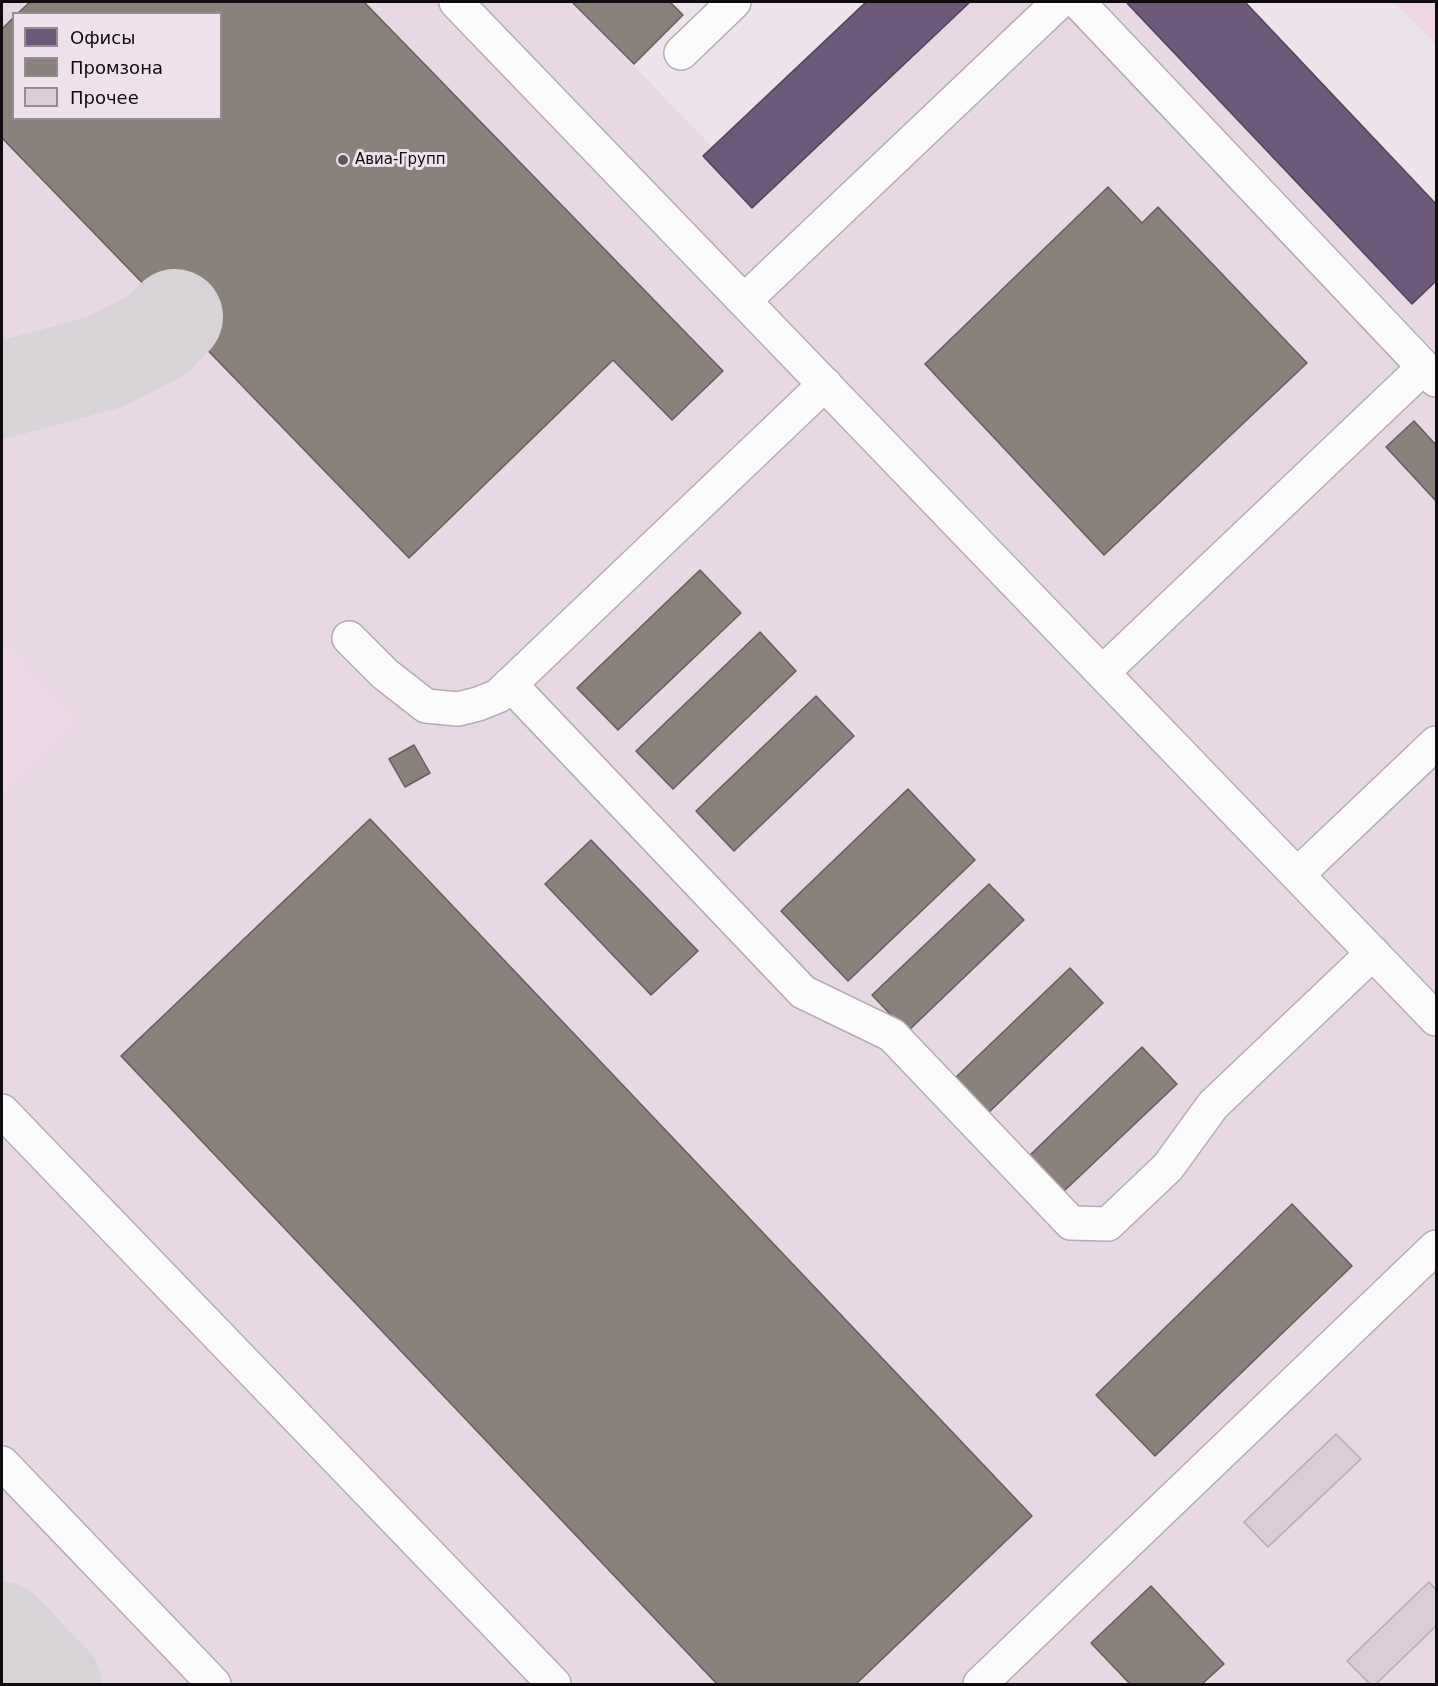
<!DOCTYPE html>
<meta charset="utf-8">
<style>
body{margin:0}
#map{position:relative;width:1438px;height:1686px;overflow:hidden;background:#ece4ea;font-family:"DejaVu Sans",sans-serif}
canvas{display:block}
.frame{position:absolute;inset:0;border:3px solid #0f0b0e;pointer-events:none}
.legend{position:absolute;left:12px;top:12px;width:210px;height:108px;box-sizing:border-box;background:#efe1eb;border:2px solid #958b93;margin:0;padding:8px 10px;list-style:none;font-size:18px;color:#0f0b0e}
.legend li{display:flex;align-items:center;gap:12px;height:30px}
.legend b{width:30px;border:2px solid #958b93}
</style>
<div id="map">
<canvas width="1438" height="1686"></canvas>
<div class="frame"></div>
<ul class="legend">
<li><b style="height:16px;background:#6d597a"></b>Офисы</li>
<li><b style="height:16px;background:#8a817c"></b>Промзона</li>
<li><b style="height:16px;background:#dacdd6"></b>Прочее</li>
</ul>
</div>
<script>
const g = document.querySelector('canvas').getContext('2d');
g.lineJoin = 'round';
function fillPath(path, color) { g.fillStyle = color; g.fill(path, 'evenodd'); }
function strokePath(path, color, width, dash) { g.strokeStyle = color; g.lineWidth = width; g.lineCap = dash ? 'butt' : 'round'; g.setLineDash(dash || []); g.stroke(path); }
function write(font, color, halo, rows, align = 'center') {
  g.font = font + ' "DejaVu Sans",sans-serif'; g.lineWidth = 6; g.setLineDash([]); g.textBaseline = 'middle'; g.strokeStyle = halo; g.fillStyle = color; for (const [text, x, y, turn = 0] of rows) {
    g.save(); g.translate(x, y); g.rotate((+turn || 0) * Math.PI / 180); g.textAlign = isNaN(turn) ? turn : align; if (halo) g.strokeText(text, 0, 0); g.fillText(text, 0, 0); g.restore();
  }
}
fillPath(new Path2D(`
 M2 2H572L712 147 866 2H1245L1436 204V1684H2ZM14 14H220V118H14Z`), '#e7d8e3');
fillPath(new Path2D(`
 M1393 2H1436V45Z
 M2 640 78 721 2 796Z`), '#edd7e7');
const offices = new Path2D(`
 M866 2H970L752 208 703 156Z
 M1126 2H1245L1436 204V281L1412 304Z`);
fillPath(offices, '#6d597a');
strokePath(offices, '#51425a', 1.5);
const industry = new Path2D(`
 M30 2H364L723 371 672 420 613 360 409 558 2 138V29L14 17V118H220V14H17Z
 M572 2H670L683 15 634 64Z
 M1108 187 1142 223 1158 207 1307 363 1104 555 925 364Z
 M1414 421 1436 445V501L1386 447Z
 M700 570 741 613 618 730 577 688Z
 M760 632 796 671 673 789 636 751Z
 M816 696 854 736 734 851 696 811Z
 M414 745 430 773 405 787 389 759Z
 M908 789 975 860 848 981 781 911Z
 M370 819 1032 1516 856 1684H717L121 1056Z
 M591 840 698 951 651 995 545 884Z
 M989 884 1024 920 907 1032 872 995Z
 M1070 968 1103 1003 986 1115 953 1080Z
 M1142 1047 1177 1084 1063 1192 1029 1156Z
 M1292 1204 1352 1266 1155 1456 1096 1395Z
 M1151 1586 1224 1664 1202 1684H1130L1091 1643Z`);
fillPath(industry, '#8a817c');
strokePath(industry, '#655e5b', 1.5);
strokePath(new Path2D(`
 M2 390 105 362 158 335 175 317
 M2 1630 54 1684`), '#d8d3d7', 96);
const building = new Path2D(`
 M1336 1434 1361 1459 1268 1547 1244 1522Z
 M1429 1582 1436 1590V1626L1376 1684H1370L1347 1661Z`);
fillPath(building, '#dacdd6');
strokePath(building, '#b3acb1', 1.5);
const minor = new Path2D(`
 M456 2 1436 1019
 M1078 2 1436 380
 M681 53 734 2
 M745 300 1059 2
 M349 638 385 674 426 706 458 709 478 704 498 696 825 384
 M1103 672 1424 367
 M510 684 803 992 892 1035 1071 1223 1108 1224 1168 1167 1213 1105 1373 953
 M1298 874 1436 743
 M2 1111 554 1684
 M2 1463 214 1684
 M980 1684 1436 1247`);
strokePath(minor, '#b3adb1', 36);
strokePath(minor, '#fcfbfc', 33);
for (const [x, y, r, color] of [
 [343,160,6,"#5c575b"]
]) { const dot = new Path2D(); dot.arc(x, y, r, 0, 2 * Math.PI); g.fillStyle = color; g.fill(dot); strokePath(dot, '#efe1eb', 2); }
write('15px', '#0f0b0e', '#efe1eb', [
 ["Авиа-Групп",355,160]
], 'left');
</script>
